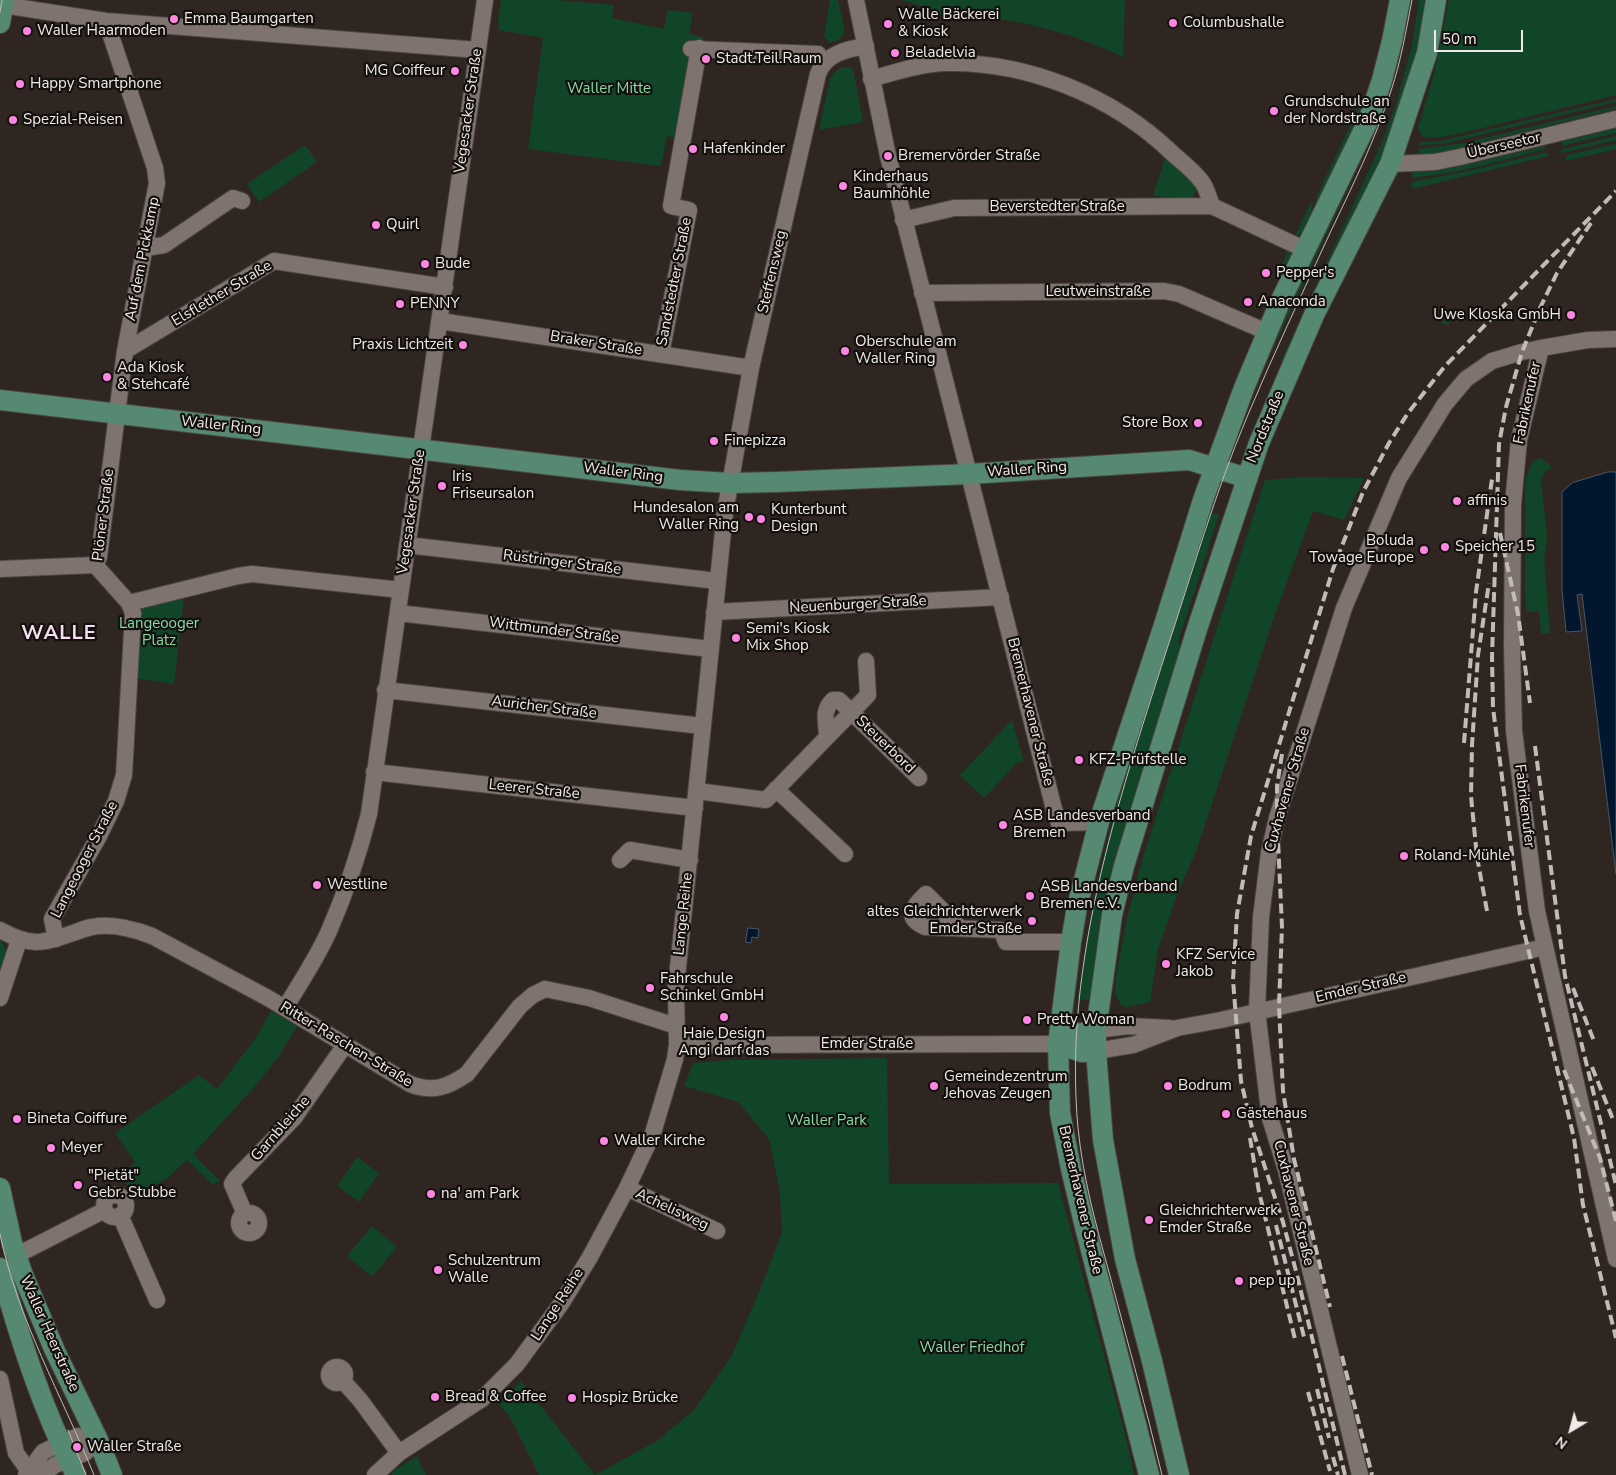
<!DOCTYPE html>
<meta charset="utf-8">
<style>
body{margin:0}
#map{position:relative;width:1616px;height:1475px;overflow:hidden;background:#2f2622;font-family:"Nunito Sans",sans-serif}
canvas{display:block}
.north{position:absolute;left:1546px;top:1405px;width:50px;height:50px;-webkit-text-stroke:4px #14100e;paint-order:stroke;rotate:217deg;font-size:14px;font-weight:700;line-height:20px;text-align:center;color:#f0eae7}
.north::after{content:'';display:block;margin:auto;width:18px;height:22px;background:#f0eae7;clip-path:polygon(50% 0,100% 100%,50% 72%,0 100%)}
.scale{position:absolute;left:1434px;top:30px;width:89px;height:22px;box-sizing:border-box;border:2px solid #f0eae7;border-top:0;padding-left:6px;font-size:15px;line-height:18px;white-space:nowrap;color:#f0eae7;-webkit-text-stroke:4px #14100e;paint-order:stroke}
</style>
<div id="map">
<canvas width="1616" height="1475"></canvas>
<div class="north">N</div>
<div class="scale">50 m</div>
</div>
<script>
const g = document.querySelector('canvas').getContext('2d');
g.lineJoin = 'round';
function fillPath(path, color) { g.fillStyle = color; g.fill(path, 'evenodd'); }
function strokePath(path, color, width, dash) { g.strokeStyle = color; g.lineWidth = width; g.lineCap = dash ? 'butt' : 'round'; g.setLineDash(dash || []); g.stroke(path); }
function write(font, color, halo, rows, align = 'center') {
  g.font = font + ' "Nunito Sans",sans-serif'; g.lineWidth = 4.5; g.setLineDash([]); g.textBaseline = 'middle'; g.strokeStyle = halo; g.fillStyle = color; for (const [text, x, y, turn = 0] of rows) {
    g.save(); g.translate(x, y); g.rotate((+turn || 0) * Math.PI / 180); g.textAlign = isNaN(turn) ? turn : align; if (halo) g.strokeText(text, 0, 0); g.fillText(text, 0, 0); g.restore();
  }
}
fillPath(new Path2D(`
 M501 0H556L614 5 612 18 664 29 668 10 693 13 689 34 703 37 685 139 667 136 661 166 528 149 543 38 499 30 498 20Z
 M830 0H838L845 32 838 40 829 43 824 36Z
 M902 0H1125L1123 57C1065 29 1000 14 935 15L934 10Z
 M1419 0H1429L1415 71 1389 147 1285 363 1281 361 1379 149 1395 107 1412 45Z
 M1449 0H1616V95L1462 133C1454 134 1430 141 1423 136 1423 136 1419 130 1418 129L1435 70Z
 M843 67H849L853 69 863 122 819 130 830 79 834 72Z
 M1616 99V102L1463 139 1441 144 1420 145 1421 142 1440 141 1462 136Z
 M1362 101 1364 102 1363 106 1320 197 1314 215 1317 195Z
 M1384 103 1368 145 1270 355 1265 353Z
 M1616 106V109L1465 146 1466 150 1426 156 1418 155 1419 149 1464 143Z
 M1616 128V133L1561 146 1563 140 1568 137 1569 140Z
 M1616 136V140L1561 153 1560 150Z
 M1616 144V149L1565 161 1567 155Z
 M305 145 317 162 259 202 247 184Z
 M1536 145 1543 146 1547 149C1502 160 1457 174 1411 178L1413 171 1469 161 1470 164 1536 148Z
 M1548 152 1549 156 1544 157 1412 189 1411 182 1469 171Z
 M1165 158 1195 185 1197 190 1193 196 1190 198 1153 196Z
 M1311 202 1313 203 1309 220 1302 233 1295 236Z
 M1289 249 1291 254 1281 276 1277 274Z
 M1449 308 1459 313 1447 325 1442 323Z
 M1541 458 1552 467 1544 473 1541 482 1546 525 1547 543 1544 558 1550 633 1541 634 1539 611 1527 612 1525 597V493L1526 478 1533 461Z
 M1303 477 1364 478 1344 520 1313 511 1273 620 1197 849 1179 890 1158 949 1150 1002 1127 1007 1121 1005 1115 994 1116 978 1126 923 1143 857 1265 480Z
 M1209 512 1219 515 1178 642 1183 644 1111 874 1097 949 1090 1000 1078 999 1089 926 1099 876 1119 794Z
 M184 598 174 684 134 678 139 609Z
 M1012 720 1024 762H1018L984 798 960 775Z
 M0 940C10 950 4 960 0 972Z
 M271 1011 297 1026 279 1056 257 1084 193 1154 220 1181 212 1184 187 1160 166 1179 135 1197 121 1176 135 1162 115 1133 199 1075 217 1089 255 1039Z
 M887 1058 889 1184 1058 1183 1125 1434 1134 1475H539L509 1415 499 1405 521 1381 595 1475 658 1440 694 1410 732 1355 761 1287 782 1233 780 1192 769 1139 738 1102 684 1086 693 1063 730 1060Z
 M357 1157 379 1173 359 1202 337 1186Z
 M372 1226 397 1247 372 1277 347 1256Z
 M417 1456 426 1475H391L395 1470Z`), '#114528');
const water = new Path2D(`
 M1608 472H1616V874L1582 594 1577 595 1582 631 1566 632 1562 589V492L1572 483Z
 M748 928 759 929 758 938 752 937 751 943 746 942Z`);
fillPath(water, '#02172d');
strokePath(water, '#495665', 1);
const minor = new Path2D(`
 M856 0 888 156 1054 809 1059 823 1099 822
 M3 5 106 21 478 50
 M691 49 818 54 824 62
 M871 79C895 72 920 64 945 63 1027 61 1113 96 1172 153 1182 162 1194 171 1202 182 1207 188 1209 199 1212 206L1306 250
 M1390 164 1435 162 1460 157 1616 119
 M903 220 954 208 1212 206
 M145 248 164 245 233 198 242 201
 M922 293 1164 291 1179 294 1267 332
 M440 321 751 368
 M1541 348 1519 440 1513 504 1512 647 1514 731 1537 911 1616 1259
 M125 351 274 261 445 287
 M661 354 689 210 671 206 699 48
 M407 545 717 581
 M95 565 99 557 125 351 157 183 155 168 106 21
 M0 569 95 565
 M129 603 238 576 252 574 401 590
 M714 612 1001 597
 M398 613 710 649
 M385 690 702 726
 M827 737C827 721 821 712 833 700H839L919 778
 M374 772 695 808
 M776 789 845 854
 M697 791 766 800 868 695 866 661
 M620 860 630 850 690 860
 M960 928 926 894C914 906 903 917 925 927L1001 930 1006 942H1071
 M0 930C31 947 41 944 73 933 79 931 86 928 92 927 112 923 134 929 152 936L268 998 410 1084C433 1093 448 1087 467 1074L520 1006 533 995 545 989 589 998 676 1026
 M56 939 52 919 99 836 116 801 124 775 133 613 129 603 95 565
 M0 998 19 940
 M285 1008C300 983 317 958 329 931 345 894 359 854 369 814L485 0
 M1096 1030 1128 1026 1170 1028
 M677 1045 1058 1044
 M1096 1051 1133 1045 1177 1028 1221 1020 1545 947
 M627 1188 717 1231
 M104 1206a11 11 0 1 1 22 0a11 11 0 1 1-22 0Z
 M239 1223a10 10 0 1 1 20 0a10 10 0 1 1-20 0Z
 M245 1214 232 1184 236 1178 294 1118 345 1045
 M120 1215 157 1300
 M15 1254 27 1250 105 1210
 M329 1375a8 8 0 1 1 16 0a8 8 0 1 1-16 0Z
 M0 1379 16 1453 28 1470
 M343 1381 360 1400 399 1453
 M26 1475 43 1452 60 1444 78 1436 98 1440
 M41 1475 55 1465 85 1453 98 1440
 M375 1475 399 1453 482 1399 517 1364 561 1304 590 1257 627 1188 653 1133 675 1059 677 1045 676 987 725 512 751 368 818 74C825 54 847 49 866 46
 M1360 1475 1286 1170 1270 1118 1257 1011 1261 917 1269 853 1277 818 1344 608 1399 478 1445 404 1466 379 1492 361 1522 352 1541 348 1588 340 1616 339`);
const major = new Path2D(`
 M0 23 4 0
 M0 400 680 480 730 483 777 482 969 474 1189 460 1247 478
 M1058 1044 1077 1034 1096 1030
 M1058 1044 1082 1052 1096 1051
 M0 1188 12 1243 23 1275 55 1351 98 1440 112 1475
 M0 1268C20 1339 42 1409 76 1475
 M1149 1475 1084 1223 1071 1169 1060 1113 1058 1044 1071 942 1077 907 1099 822 1165 622 1203 500 1244 388 1280 302 1369 119 1382 80 1392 41 1400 0
 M1179 1475 1152 1361 1125 1259 1103 1140 1096 1051V1030L1112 915 1124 866 1197 629 1259 443 1314 315 1390 164 1427 53 1436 0`);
strokePath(minor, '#4b4440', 18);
strokePath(major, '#4b4440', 22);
strokePath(minor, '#7e736f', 16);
strokePath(major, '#568972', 20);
strokePath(new Path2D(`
 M0 12 2 0
 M0 1234C17 1318 62 1396 94 1475
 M68 1430 86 1475
 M1162 1475C1146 1407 1127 1340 1109 1272 1096 1225 1083 1178 1078 1128 1063 965 1117 805 1166 652 1192 573 1215 493 1247 417 1273 355 1302 294 1330 233 1352 187 1375 140 1391 91 1401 61 1406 31 1412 0`), '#c1bbb7', 1);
strokePath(new Path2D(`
 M1591 223 1557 273 1540 308 1522 352 1506 407 1499 444 1492 657 1493 708 1520 915 1574 1138 1583 1205 1616 1338
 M1500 533 1518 614 1530 703
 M1464 743 1476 592 1492 479
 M1535 746 1565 976 1616 1185
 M1282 754 1277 786V818L1282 927 1279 1006 1283 1091 1294 1159 1330 1307
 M1487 911 1477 857 1471 796 1472 745 1478 655 1489 583
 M1573 988 1594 1041
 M1592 1067 1614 1122
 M1564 1070 1600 1158 1616 1221
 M1250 1138 1259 1192 1295 1339
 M1276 1225 1304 1337
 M1342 1356 1372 1475
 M1317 1389 1329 1438
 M1308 1392 1330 1471
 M1333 1457 1338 1475
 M1345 1475 1297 1275 1283 1222 1252 1128 1241 1081 1233 980 1237 914 1251 836 1333 569 1363 492 1389 443 1408 413 1445 366 1616 191`), '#c1bbb7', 4, [10, 5]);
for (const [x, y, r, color] of [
 [174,19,5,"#fd86e2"],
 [1173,23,5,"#fd86e2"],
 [888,24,5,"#fd86e2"],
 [27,31,5,"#fd86e2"],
 [895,53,5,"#fd86e2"],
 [706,59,5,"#fd86e2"],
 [455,71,5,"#fd86e2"],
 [20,84,5,"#fd86e2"],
 [1274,111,5,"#fd86e2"],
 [13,120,5,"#fd86e2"],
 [693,149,5,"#fd86e2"],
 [888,156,5,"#fd86e2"],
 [843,186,5,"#fd86e2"],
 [376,225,5,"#fd86e2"],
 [425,264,5,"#fd86e2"],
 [1266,273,5,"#fd86e2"],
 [1248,302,5,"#fd86e2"],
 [400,304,5,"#fd86e2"],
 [1571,315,5,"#fd86e2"],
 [463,345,5,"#fd86e2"],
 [845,351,5,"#fd86e2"],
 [107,377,5,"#fd86e2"],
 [1198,423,5,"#fd86e2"],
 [714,441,5,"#fd86e2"],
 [442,486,5,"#fd86e2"],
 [1457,501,5,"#fd86e2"],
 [749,517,5,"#fd86e2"],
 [761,519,5,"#fd86e2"],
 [1445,547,5,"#fd86e2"],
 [1424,550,5,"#fd86e2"],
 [736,638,5,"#fd86e2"],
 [1079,760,5,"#fd86e2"],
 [1003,825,5,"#fd86e2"],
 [1404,856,5,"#fd86e2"],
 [317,885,5,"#fd86e2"],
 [1030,896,5,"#fd86e2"],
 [1032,921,5,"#fd86e2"],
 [1166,964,5,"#fd86e2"],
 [650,988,5,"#fd86e2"],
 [724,1017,5,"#fd86e2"],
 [1027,1020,5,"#fd86e2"],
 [934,1086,5,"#fd86e2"],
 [1168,1086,5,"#fd86e2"],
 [1226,1114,5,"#fd86e2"],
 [17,1119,5,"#fd86e2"],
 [604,1141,5,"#fd86e2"],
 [51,1148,5,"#fd86e2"],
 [78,1185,5,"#fd86e2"],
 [431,1194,5,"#fd86e2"],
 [1149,1220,5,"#fd86e2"],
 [438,1270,5,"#fd86e2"],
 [1239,1281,5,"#fd86e2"],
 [435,1397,5,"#fd86e2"],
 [572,1398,5,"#fd86e2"],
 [77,1447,5,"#fd86e2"]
]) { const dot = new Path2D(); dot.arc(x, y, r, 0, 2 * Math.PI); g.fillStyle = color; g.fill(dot); strokePath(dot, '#14100e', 2); }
write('15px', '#f0eae7', '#14100e', [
 ["Walle Bäckerei",898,15],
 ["& Kiosk",898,32],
 ["Emma Baumgarten",184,19],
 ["Columbushalle",1183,23],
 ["Waller Haarmoden",37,31],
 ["Beladelvia",905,53],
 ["Stadt.Teil.Raum",716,59],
 ["MG Coiffeur",445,71,"right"],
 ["Happy Smartphone",30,84],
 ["Grundschule an",1284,102],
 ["der Nordstraße",1284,119],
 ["Spezial-Reisen",23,120],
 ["Hafenkinder",703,149],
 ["Bremervörder Straße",898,156],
 ["Kinderhaus",853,177],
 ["Baumhöhle",853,194],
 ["Quirl",386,225],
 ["Bude",435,264],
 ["Pepper's",1276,273],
 ["Anaconda",1258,302],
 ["PENNY",410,304],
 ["Uwe Kloska GmbH",1561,315,"right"],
 ["Oberschule am",855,342],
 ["Waller Ring",855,359],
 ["Praxis Lichtzeit",453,345,"right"],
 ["Ada Kiosk",117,368],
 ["& Stehcafé",117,385],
 ["Store Box",1188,423,"right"],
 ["Finepizza",724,441],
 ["Iris",452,477],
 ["Friseursalon",452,494],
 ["affinis",1467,501],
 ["Hundesalon am",739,508,"right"],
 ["Waller Ring",739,525,"right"],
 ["Kunterbunt",771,510],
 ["Design",771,527],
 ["Boluda",1414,541,"right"],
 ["Towage Europe",1414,558,"right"],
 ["Speicher 15",1455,547],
 ["Semi's Kiosk",746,629],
 ["Mix Shop",746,646],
 ["KFZ-Prüfstelle",1089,760],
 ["ASB Landesverband",1013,816],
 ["Bremen",1013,833],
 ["Roland-Mühle",1414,856],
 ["Westline",327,885],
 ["ASB Landesverband",1040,887],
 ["Bremen e.V.",1040,904],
 ["altes Gleichrichterwerk",1022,912,"right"],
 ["Emder Straße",1022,929,"right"],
 ["KFZ Service",1176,955],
 ["Jakob",1176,972],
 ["Fahrschule",660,979],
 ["Schinkel GmbH",660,996],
 ["Pretty Woman",1037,1020],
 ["Haie Design",724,1034,"center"],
 ["Angi darf das",724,1051,"center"],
 ["Gemeindezentrum",944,1077],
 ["Jehovas Zeugen",944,1094],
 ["Bodrum",1178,1086],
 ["Gästehaus",1236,1114],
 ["Bineta Coiffure",27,1119],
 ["Waller Kirche",614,1141],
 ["Meyer",61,1148],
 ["\"Pietät\"",88,1176],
 ["Gebr. Stubbe",88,1193],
 ["na' am Park",441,1194],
 ["Gleichrichterwerk",1159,1211],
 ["Emder Straße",1159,1228],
 ["Schulzentrum",448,1261],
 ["Walle",448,1278],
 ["pep up",1249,1281],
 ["Bread & Coffee",445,1397],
 ["Hospiz Brücke",582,1398],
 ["Waller Straße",87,1447]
], 'left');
write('15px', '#85dda4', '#14100e', [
 ["Waller Mitte",609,89],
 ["Langeooger",159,624],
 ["Platz",159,641],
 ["Waller Park",827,1121],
 ["Waller Friedhof",972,1348]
]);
write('15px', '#f0eae7', '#14100e', [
 ["Vegesacker Straße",469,111,-82],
 ["Überseetor",1504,146,-13],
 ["Beverstedter Straße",1057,207],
 ["Auf dem Pickkamp",143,259,-79],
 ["Steffensweg",773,272,-77],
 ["Sandstedter Straße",675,282,-79],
 ["Leutweinstraße",1098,292],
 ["Elsflether Straße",222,294,-31],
 ["Braker Straße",596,344,9],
 ["Fabrikenufer",1528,403,-78],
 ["Waller Ring",221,426,6],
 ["Nordstraße",1266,427,-68],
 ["Waller Ring",1027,470,-4],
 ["Waller Ring",623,473,7],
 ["Vegesacker Straße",412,512,-82],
 ["Plöner Straße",104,515,-83],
 ["Rüstringer Straße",562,563,7],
 ["Neuenburger Straße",858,605,-3],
 ["Wittmunder Straße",554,631,7],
 ["Auricher Straße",544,708,7],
 ["Bremerhavener Straße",1030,712,76],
 ["Steuerbord",885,745,44],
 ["Leerer Straße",534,790,6],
 ["Cuxhavener Straße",1288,790,-74],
 ["Fabrikenufer",1524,806,83],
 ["Langeooger Straße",85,860,-63],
 ["Lange Reihe",684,914,-84],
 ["Emder Straße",1361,988,-13],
 ["Emder Straße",867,1044],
 ["Ritter-Raschen-Straße",346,1045,31],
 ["Garnbleiche",281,1129,-49],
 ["Bremerhavener Straße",1080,1200,77],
 ["Cuxhavener Straße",1293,1203,76],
 ["Achelisweg",672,1210,25],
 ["Lange Reihe",558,1305,-57],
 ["Waller Heerstraße",49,1334,66]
]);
g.letterSpacing = '1px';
write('bold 20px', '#f7dbee', '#14100e', [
 ["WALLE",59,634]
]);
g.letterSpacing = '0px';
</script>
